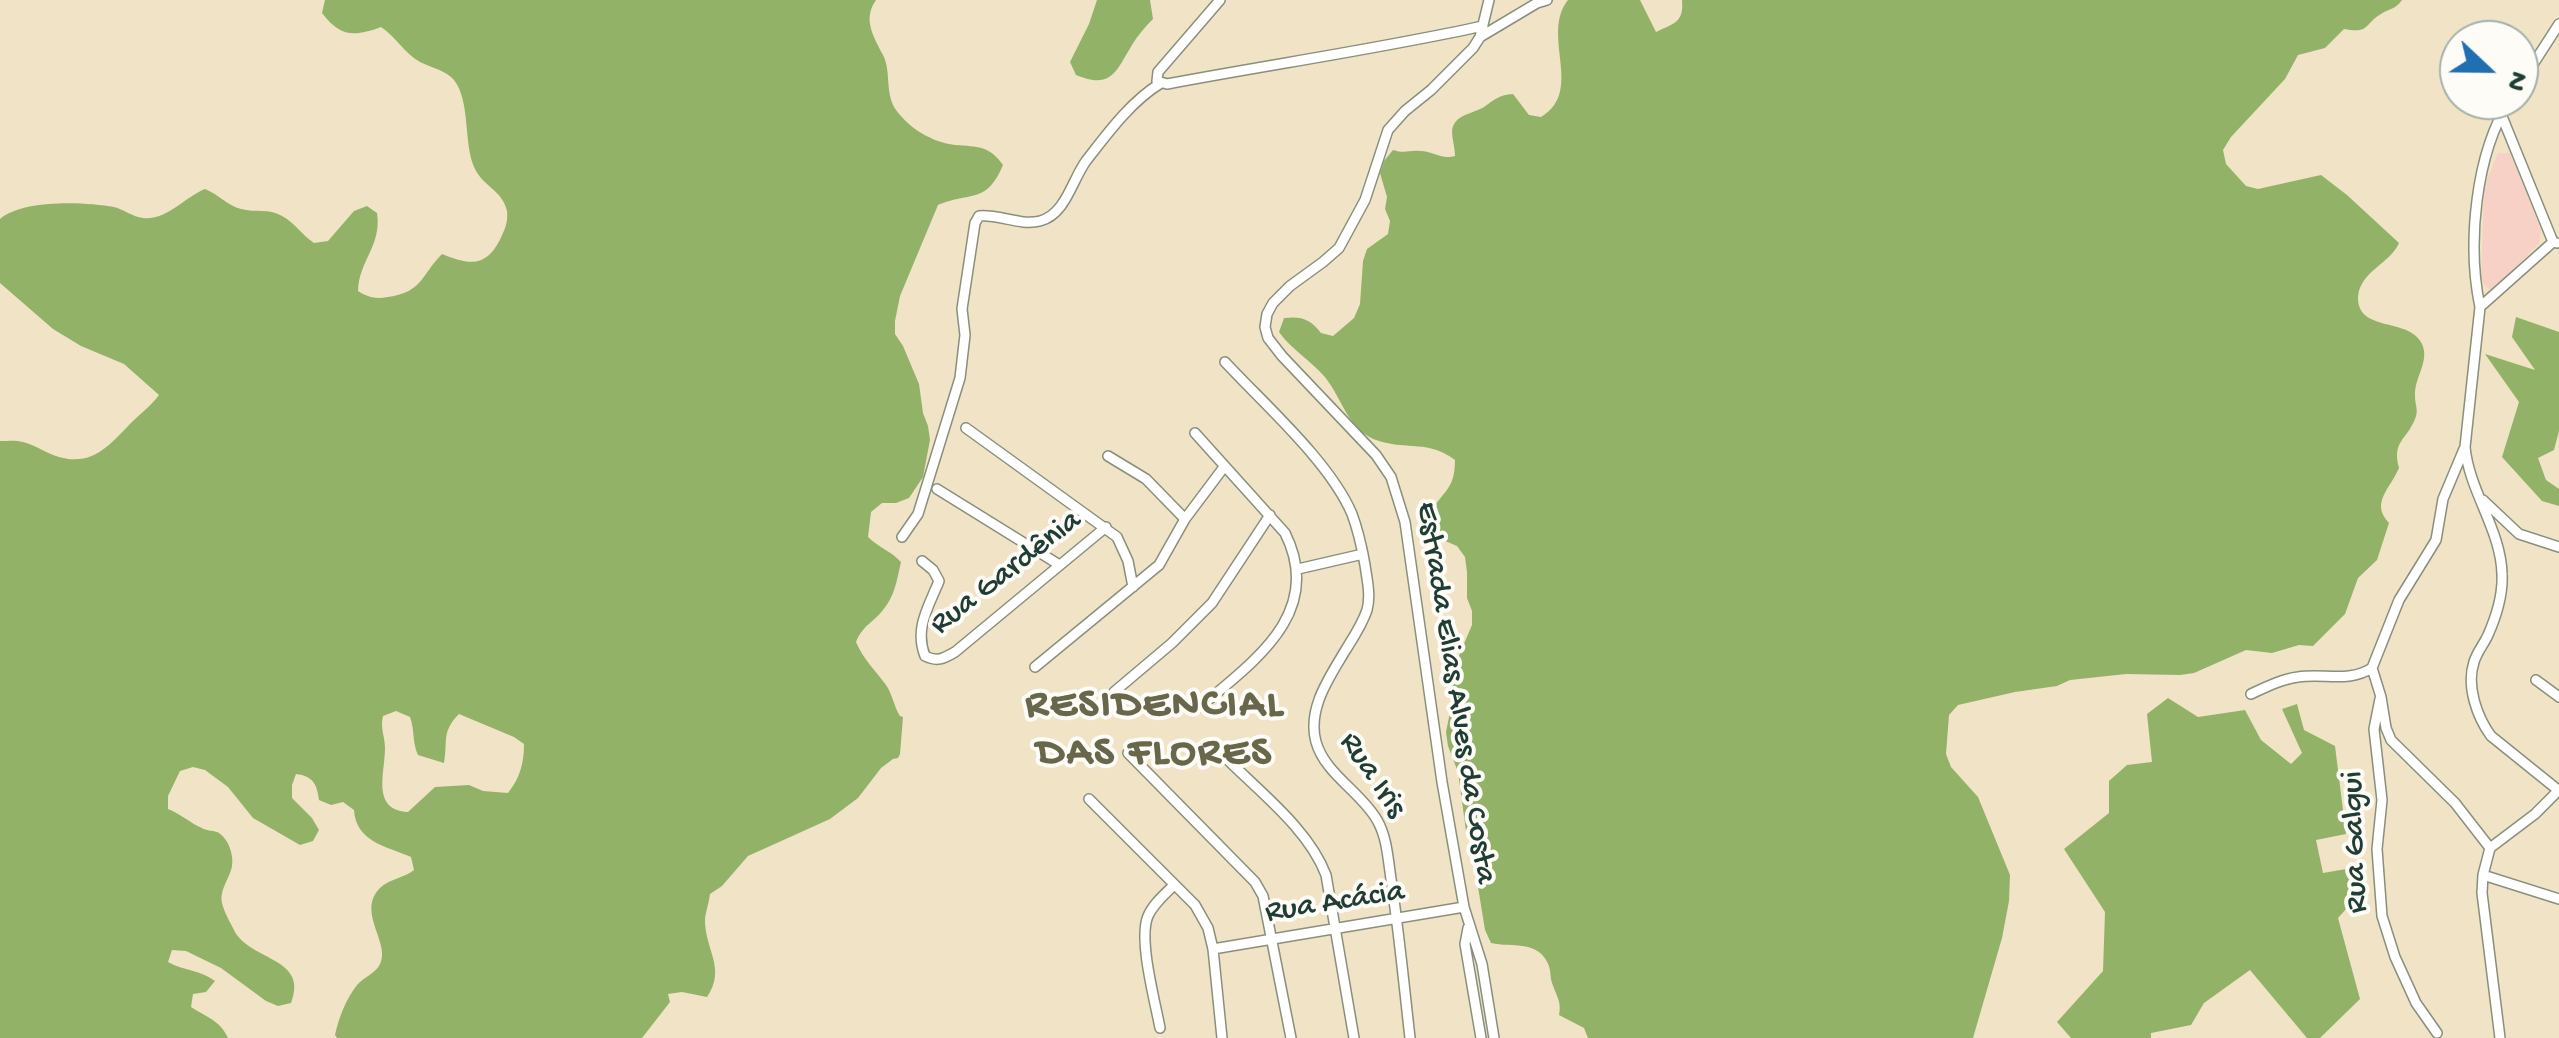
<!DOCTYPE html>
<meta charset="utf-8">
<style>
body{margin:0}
#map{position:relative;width:2559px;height:1038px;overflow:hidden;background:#f0e3c6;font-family:"Gochi Hand",sans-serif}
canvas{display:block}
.north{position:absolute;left:2439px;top:20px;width:100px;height:100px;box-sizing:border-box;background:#fdfcf7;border:2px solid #a4b0a9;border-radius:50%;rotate:112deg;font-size:28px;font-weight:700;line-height:40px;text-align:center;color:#1f3d34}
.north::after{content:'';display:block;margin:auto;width:35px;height:45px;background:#1f6fb2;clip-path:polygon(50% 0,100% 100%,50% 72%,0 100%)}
</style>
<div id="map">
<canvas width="2559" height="1038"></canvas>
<div class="north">N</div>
</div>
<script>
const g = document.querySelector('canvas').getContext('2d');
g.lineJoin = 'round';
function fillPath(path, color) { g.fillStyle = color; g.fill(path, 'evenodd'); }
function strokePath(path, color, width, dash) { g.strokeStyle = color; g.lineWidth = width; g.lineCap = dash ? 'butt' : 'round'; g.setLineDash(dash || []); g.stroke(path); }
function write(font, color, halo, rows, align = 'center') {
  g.font = font + ' "Gochi Hand",sans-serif'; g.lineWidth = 8; g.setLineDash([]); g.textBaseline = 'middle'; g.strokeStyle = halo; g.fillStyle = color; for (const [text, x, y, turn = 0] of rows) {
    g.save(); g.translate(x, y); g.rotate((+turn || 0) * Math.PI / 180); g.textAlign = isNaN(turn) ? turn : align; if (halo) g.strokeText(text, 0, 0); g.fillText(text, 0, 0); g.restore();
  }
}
fillPath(new Path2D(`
 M2498 153H2510L2541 230 2539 244 2491 291 2481 281 2484 188Z`), '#f7d1c6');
fillPath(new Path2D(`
 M325 0H876C862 20 874 37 884 57 891 74 885 94 896 110 910 129 932 142 955 145 978 147 989 145 1003 165 986 205 971 191 938 205L900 296 895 321V334L903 346 919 384 923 413 928 426 930 440 923 477 909 498 896 503H882L871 512 868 537C878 547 891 551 901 562 897 579 895 596 883 610 873 623 863 625 856 642 863 659 875 670 886 685 892 693 894 707 900 716L903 717 900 754 898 758 893 759 881 768 858 798 830 819 748 856 722 886 710 894C709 902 706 911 705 918 704 949 727 968 707 997L682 992 668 994 670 1002 642 1038H337L335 1035C339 1017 346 999 357 985 364 977 376 973 380 964 391 943 356 912 380 888 389 879 404 878 414 870L411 857C386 846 356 842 354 810L343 802 331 805 319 800C317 784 313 776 296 774L292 785V798L312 818 319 830 313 841 300 845 253 818 228 787 205 770 193 767 180 771 168 796V809C181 814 190 823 202 828 206 831 212 830 217 832 228 837 234 855 232 866 230 878 219 890 222 903 224 912 231 924 235 932 252 961 309 958 291 1003L278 1006 266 1001 221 968 186 951 172 950 168 962C184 971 201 970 215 981L206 992 193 994 191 1007C206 1017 220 1020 228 1038H0V441C7 441 16 440 23 442 36 445 47 454 59 457 94 467 111 443 132 422 141 413 151 406 159 395L124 364 81 346 53 329 0 283V219C24 199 85 202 114 207 123 209 133 217 143 218 166 221 185 197 205 189 218 194 228 206 241 209 256 213 268 208 282 216 295 223 302 235 314 243L328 241 354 211 367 206 377 213C382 246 359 260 358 291 369 298 376 299 388 297 423 292 421 275 442 254 473 267 489 266 503 233 506 227 508 219 507 211 503 191 483 186 475 169 463 144 471 102 454 80 445 70 432 68 420 62 405 54 396 37 381 27 354 37 340 37 322 13ZM396 711 410 717C415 731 412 742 418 755L444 763C448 741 441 732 459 714L514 737 524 744C524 763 520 778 508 793L483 791 469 785 435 787 408 812C371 810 385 773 385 748 385 736 380 729 383 716Z
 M1097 0H1150L1153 19C1145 27 1138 35 1132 45 1116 71 1112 90 1076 75L1070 62 1089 24Z
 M1568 0H1640L1656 32C1674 23 1684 23 1682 0H2402C2395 10 2390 8 2381 14 2364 24 2370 34 2344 29L2325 48 2298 55 2285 79 2231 137 2223 150 2226 164 2246 186 2258 189 2321 175 2347 195 2399 243C2390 264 2360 271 2358 297 2357 333 2410 317 2422 344 2430 362 2414 377 2415 396 2415 406 2419 410 2415 419 2406 441 2392 441 2399 468 2390 489 2370 503 2389 523L2377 560 2358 578 2345 614 2313 646 2299 645 2272 653 2246 650 2194 673 2180 675 2126 674 2070 680 2057 686 2015 692 1958 705 1949 715 1946 754 1951 767 1978 797 2010 875 2009 901 2002 938 1973 1038H1588L1584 1028 1559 1015C1562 1002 1556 995 1552 983 1550 978 1551 972 1549 966 1539 939 1512 948 1491 943L1485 930 1471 844 1466 831 1458 772 1448 746 1446 732 1451 707 1449 679 1472 625V611L1467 598V572L1465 557 1457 546 1443 540 1434 531 1428 518C1440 491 1455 493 1455 460 1428 440 1408 450 1379 441 1347 431 1344 400 1324 376 1310 360 1292 350 1279 332L1284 318C1302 316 1310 319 1321 333L1333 336 1354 318 1360 304 1363 261 1367 249 1388 234 1390 221 1385 209 1387 197 1380 173 1384 161 1393 150C1405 154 1409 150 1420 151 1434 151 1440 160 1455 156 1455 148 1452 139 1452 131 1454 114 1473 114 1484 107 1495 99 1499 95 1513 94L1529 115 1541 117C1585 91 1540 35 1568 0Z
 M2516 317 2559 332V431L2554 450 2538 458 2546 480 2559 489V506L2542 501 2502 457 2519 402 2485 354 2535 370 2512 337Z
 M2168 698 2198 717 2245 710 2261 740 2291 764 2302 753 2282 709 2297 704 2304 730 2335 746 2346 834 2316 840 2323 873 2352 868 2355 899 2338 918 2360 999 2320 1038H2307L2250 970 2204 1003 2191 1025 2151 1033V1038H2071L2057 1022 2103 971 2105 912 2064 849 2109 813V781L2127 765 2152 762 2147 714Z`), '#92b367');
const minor = new Path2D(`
 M1220 0 1158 72 1157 81 1167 84C1273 64 1378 49 1483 26
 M1489 0 1480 37 1473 48 1431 90 1405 111 1388 130 1365 200 1339 248 1323 262 1290 286 1273 303 1267 314 1265 327 1268 338 1282 356 1376 455 1391 477 1405 522 1442 782 1464 907 1482 964 1494 1038
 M1480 37 1537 3 1547 0
 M2519 86 2559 24
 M2510 100C2475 154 2467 245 2480 307L2465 447C2469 491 2501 530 2502 574 2503 594 2496 617 2488 635 2484 644 2477 652 2474 662 2466 686 2477 717 2491 736L2558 790
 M2501 114 2553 242
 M2480 307 2553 242 2557 243
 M1225 362C1264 404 1330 462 1352 514 1358 530 1362 548 1365 565 1367 580 1371 595 1367 610 1362 625 1353 638 1345 651 1329 678 1307 709 1316 742 1325 774 1361 792 1377 820 1387 837 1388 859 1391 879 1399 932 1404 985 1410 1038
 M966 428 1117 537 1128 561 1133 587
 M1195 433 1285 533C1325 613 1254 661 1200 707
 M2464 449 2443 499 2436 540 2399 600 2372 668 2381 697 2386 728 2391 740 2455 803 2490 848
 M1108 456 1146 479 1185 519
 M937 489 1058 564
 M2483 500 2519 534 2559 547
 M902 537 918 514 960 378 965 335 962 309 975 223 979 216C999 214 1020 226 1040 221 1066 214 1072 180 1086 161 1107 134 1131 101 1161 83
 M922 561 933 570 939 581C929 606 914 628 925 656 937 662 943 659 955 652L1106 527
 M1298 569 1363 554
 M1035 667 1159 565 1185 519 1224 467
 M2536 680 2559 697
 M1114 692 1172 643 1212 603 1270 515
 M2251 694C2266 687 2282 679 2298 677 2325 673 2348 683 2372 668
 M2380 699 2374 729 2382 800 2377 849 2382 916 2395 957 2416 1003 2437 1033
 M1128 753 1255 882 1263 896 1291 1038
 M1228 760C1261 793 1309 830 1326 875L1354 1038
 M1089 799 1195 905 1208 928 1213 949 1222 1038
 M2490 848 2483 875 2482 893 2500 1038
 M2490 848 2535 814 2559 790
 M2483 875 2559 899
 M1468 928 1465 944 1481 1038
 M1213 949 1464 907
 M1160 1028C1155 1001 1138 939 1148 916 1153 904 1165 894 1174 885`);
strokePath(minor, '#88907d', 12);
strokePath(minor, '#fff', 9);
write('32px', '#1f3d34', '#fdfcf7', [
 ["Rua Gardênia",1007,574,-38],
 ["Estrada Elias Alves da Costa",1454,693,81],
 ["Rua Iris",1371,776,56],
 ["Rua Galgui",2357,842,-92],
 ["Rua Acácia",1335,904,-9]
]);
g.letterSpacing = '2.5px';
write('bold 42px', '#68674c', '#fdfcf7', [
 ["RESIDENCIAL",1155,708],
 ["DAS FLORES",1155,756]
]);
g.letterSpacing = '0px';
</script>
